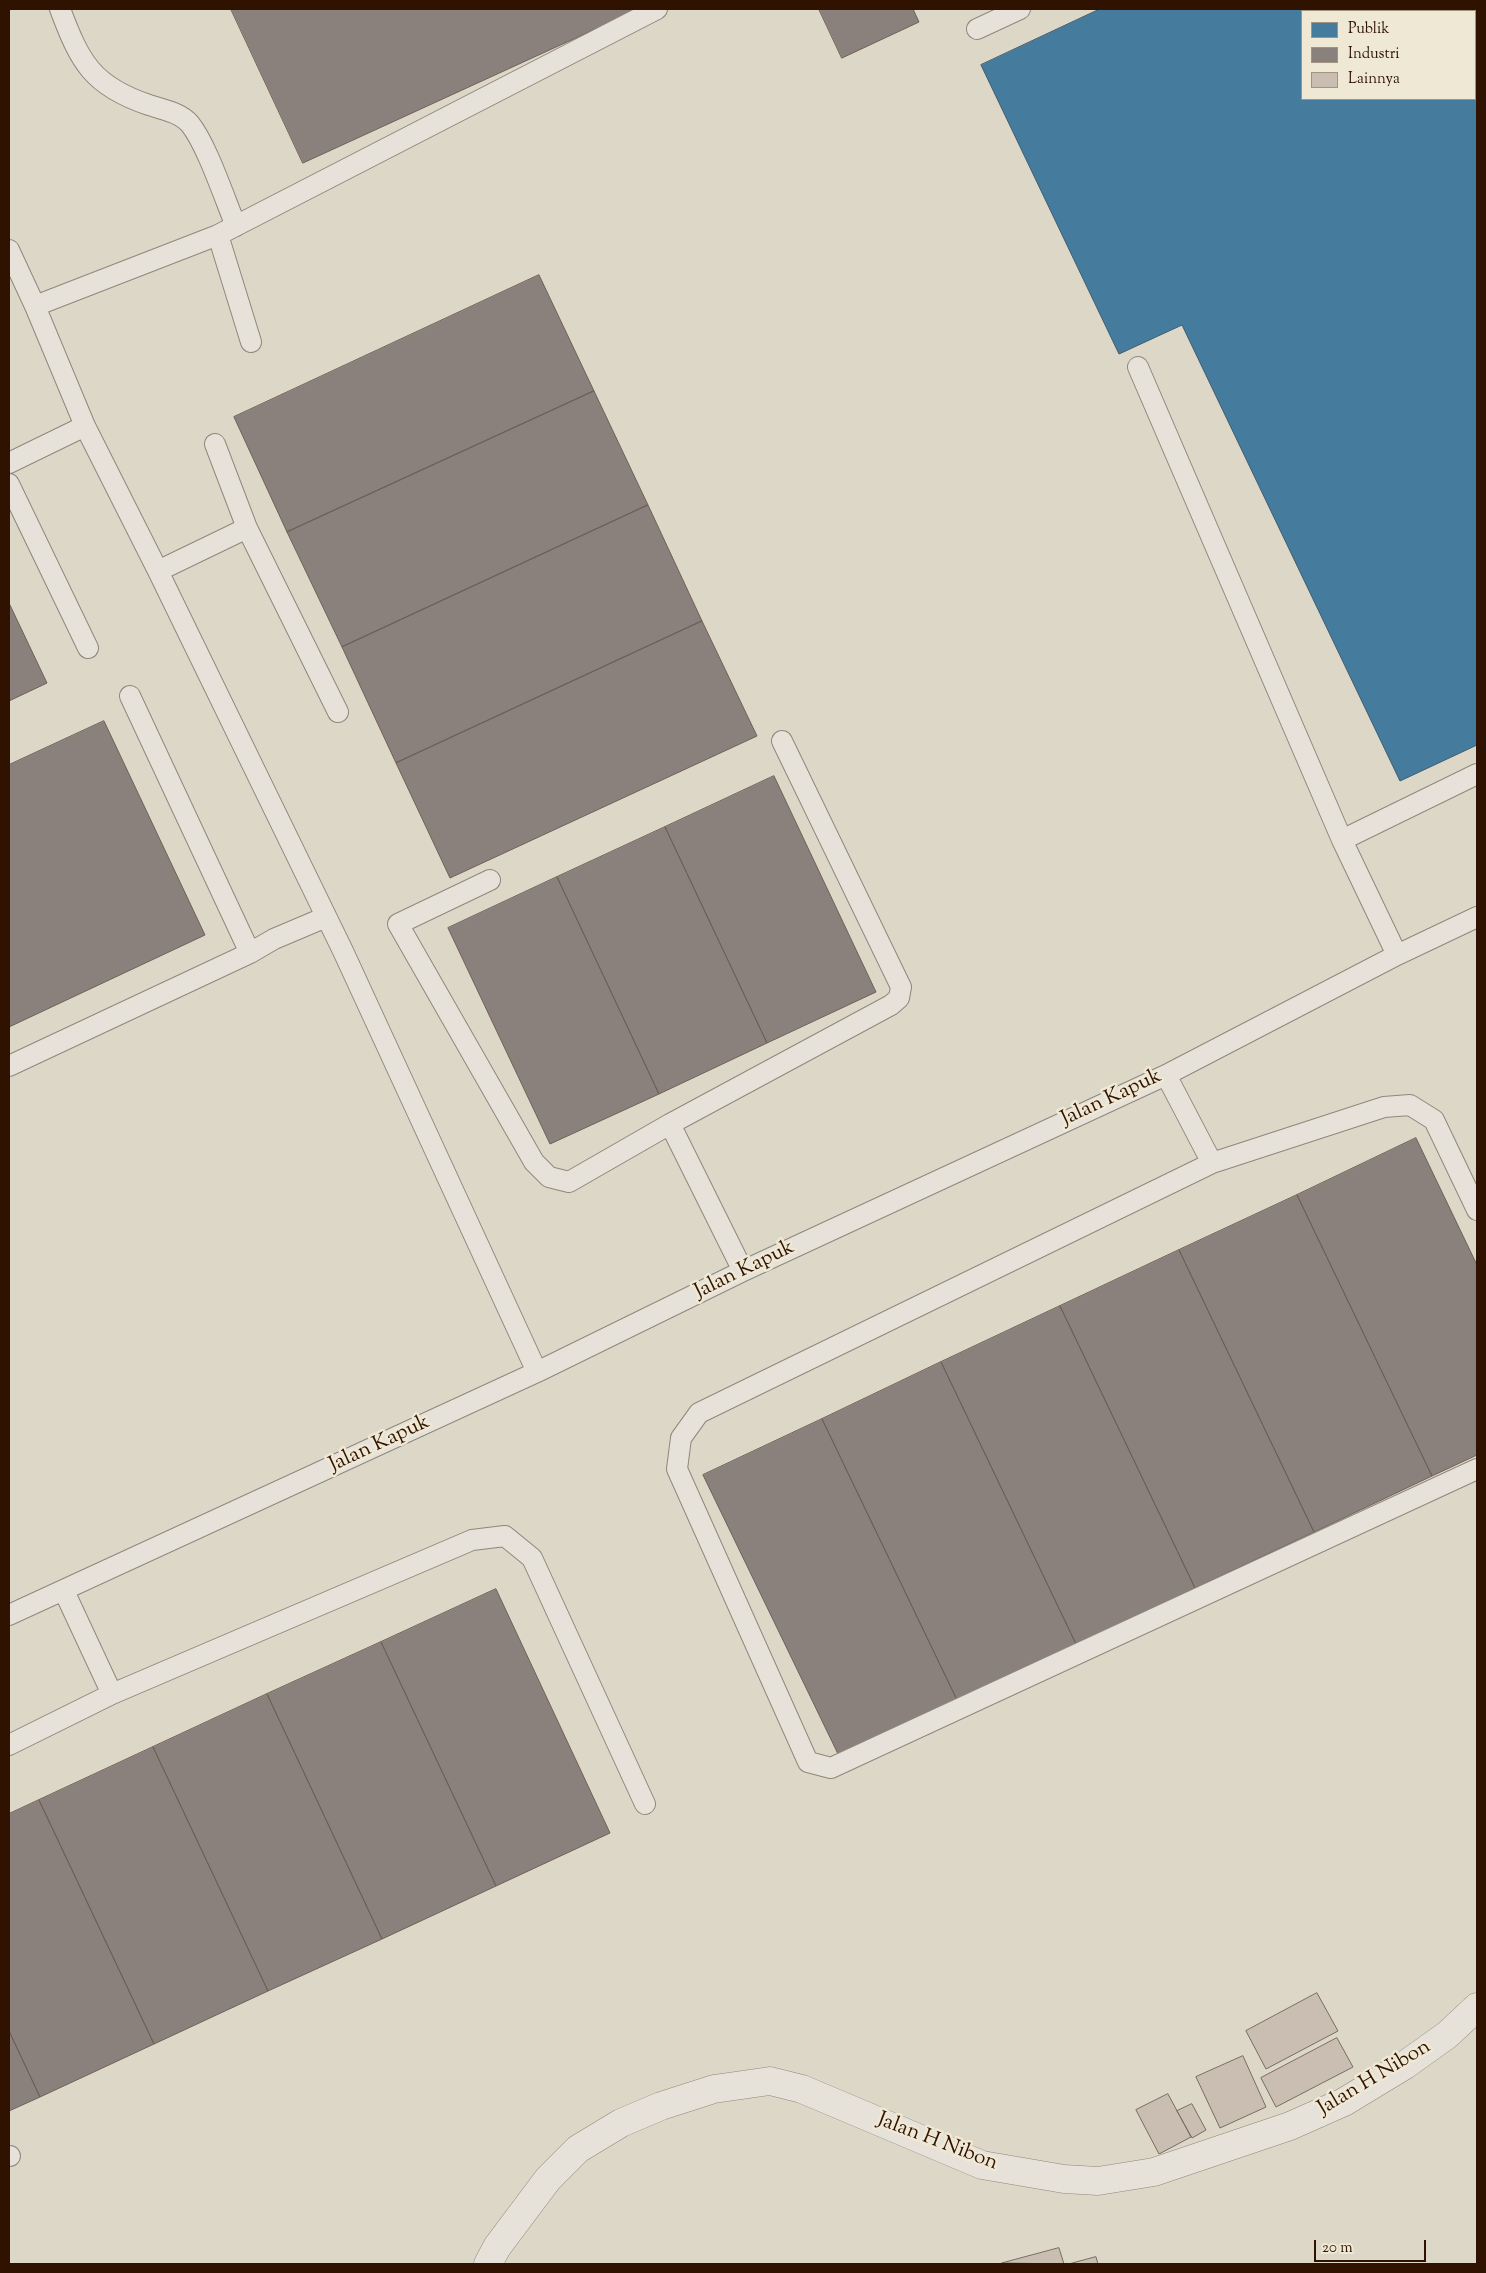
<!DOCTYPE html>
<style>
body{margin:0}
#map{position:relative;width:1486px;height:2273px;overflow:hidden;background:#ddd7c7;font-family:"Sorts Mill Goudy",serif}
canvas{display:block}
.frame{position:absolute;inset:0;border:10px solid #2f1300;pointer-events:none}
.legend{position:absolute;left:1301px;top:10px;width:175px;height:90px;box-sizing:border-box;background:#efe8d5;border:1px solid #a29380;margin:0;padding:6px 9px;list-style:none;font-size:15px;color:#2f1300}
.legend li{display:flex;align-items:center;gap:10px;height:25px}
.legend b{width:25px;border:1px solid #a29380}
.scale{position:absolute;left:1314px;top:2240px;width:112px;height:22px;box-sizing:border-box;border:2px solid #2f1300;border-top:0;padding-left:6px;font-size:15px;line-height:18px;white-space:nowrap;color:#2f1300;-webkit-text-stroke:4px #efe8d5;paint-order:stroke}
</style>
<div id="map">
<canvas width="1486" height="2273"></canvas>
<div class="frame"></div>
<ul class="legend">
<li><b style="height:14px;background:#457b9d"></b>Publik</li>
<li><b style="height:14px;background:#8a817c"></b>Industri</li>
<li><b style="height:14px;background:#cabdb1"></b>Lainnya</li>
</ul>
<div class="scale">20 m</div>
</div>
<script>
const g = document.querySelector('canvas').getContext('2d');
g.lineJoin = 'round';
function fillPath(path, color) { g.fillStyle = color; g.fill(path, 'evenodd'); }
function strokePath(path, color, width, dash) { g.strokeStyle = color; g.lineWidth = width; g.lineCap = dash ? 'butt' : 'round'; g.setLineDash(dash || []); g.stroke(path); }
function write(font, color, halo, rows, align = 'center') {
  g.font = font + ' "Sorts Mill Goudy",serif'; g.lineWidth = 5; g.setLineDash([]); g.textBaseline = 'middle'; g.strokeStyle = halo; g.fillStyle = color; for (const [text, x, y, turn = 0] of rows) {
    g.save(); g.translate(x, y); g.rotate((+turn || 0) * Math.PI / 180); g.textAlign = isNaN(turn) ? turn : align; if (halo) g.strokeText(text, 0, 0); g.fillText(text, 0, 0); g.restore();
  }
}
const public = new Path2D(`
 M1100 9H1477V745L1400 781 1182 325 1119 354 981 65ZM1302 11H1475V99H1302Z`);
fillPath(public, '#457b9d');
strokePath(public, '#3e5c6e', 1);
const industry = new Path2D(`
 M231 9H639L303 163Z
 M819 9H913L919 22 842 58Z
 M539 275 594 391 287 532 234 417Z
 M594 391 648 505 342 647 287 532Z
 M648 505 702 621 396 763 342 647Z
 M9 603 47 683 9 701Z
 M702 621 757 736 450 878 396 763Z
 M104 721 205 935 9 1027V765Z
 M774 776 876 992 767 1043 665 827Z
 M665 827 767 1043 659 1094 557 877Z
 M557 877 659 1094 550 1144 448 928Z
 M1416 1138 1477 1265V1455L1432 1476 1297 1195Z
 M1297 1195 1432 1476 1314 1532 1179 1250Z
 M1179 1250 1314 1532 1195 1588 1060 1306Z
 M1060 1306 1195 1588 1076 1644 941 1362Z
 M941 1362 1076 1644 957 1700 822 1419Z
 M822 1419 957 1700 839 1756 703 1475Z
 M496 1589 610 1833 496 1886 381 1642Z
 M381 1642 496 1886 382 1939 267 1694Z
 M267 1694 382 1939 268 1991 153 1747Z
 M153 1747 268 1991 154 2044 39 1800Z
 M39 1800 154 2044 40 2097 9 2031V1814Z
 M9 2031 40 2097 9 2111Z`);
fillPath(industry, '#8a817c');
strokePath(industry, '#6f6057', 1);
const building = new Path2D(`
 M1317 1993 1338 2031 1266 2069 1246 2031Z
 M1337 2038 1353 2067 1276 2107 1261 2078Z
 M1243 2056 1266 2107 1220 2128 1196 2077Z
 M1168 2094 1191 2137 1159 2154 1136 2110Z
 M1192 2104 1206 2130 1192 2138 1177 2111Z
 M1059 2248 1064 2264 1002 2263Z
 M1096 2257 1098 2264H1069Z`);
fillPath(building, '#cabdb1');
strokePath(building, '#756d62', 1);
const service = new Path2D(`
 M60 9C80 62 92 86 149 105 162 109 181 113 190 124 207 145 225 200 236 226
 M977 29 1020 9
 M9 250 35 306 85 426 158 571 343 951 537 1372
 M35 306 218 235
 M251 342 218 235 657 9
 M1138 367 1342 840 1477 774
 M9 463 85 426
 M9 484 88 648
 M247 528 338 712
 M158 571 247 528 215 444
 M130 696 250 953
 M1342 840 1397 955
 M490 880 398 924 534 1162 549 1177 569 1182 670 1124 891 1005 899 998 901 987 782 741
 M9 1066 250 953 274 939 326 917
 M1166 1075 1212 1163 699 1413 681 1438 677 1469 808 1762 831 1768 1477 1469
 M670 1124 743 1271
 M1212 1163 1384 1107 1410 1105 1434 1120 1477 1210
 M9 1615 537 1372 743 1271 1166 1075 1397 955 1477 917
 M112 1694 472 1540 505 1536 532 1558 645 1804
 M9 1745 112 1694 64 1591
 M9 2156H10`);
const minor = new Path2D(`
 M488 2264 497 2247 548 2179 578 2149 621 2123 661 2106 714 2089 770 2081 802 2089 982 2165 1064 2179 1098 2181 1154 2172 1290 2126 1344 2102 1405 2065 1447 2035 1477 2007`);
strokePath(service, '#8e877c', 22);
strokePath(minor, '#8e877c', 29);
strokePath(service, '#e6e2da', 20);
strokePath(minor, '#e6e2da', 28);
write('21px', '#2f1300', '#efe8d5', [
 ["Jalan Kapuk",1112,1099,-25],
 ["Jalan Kapuk",745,1271,-26],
 ["Jalan Kapuk",380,1445,-25],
 ["Jalan H Nibon",1375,2079,-31],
 ["Jalan H Nibon",937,2143,21]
]);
</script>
